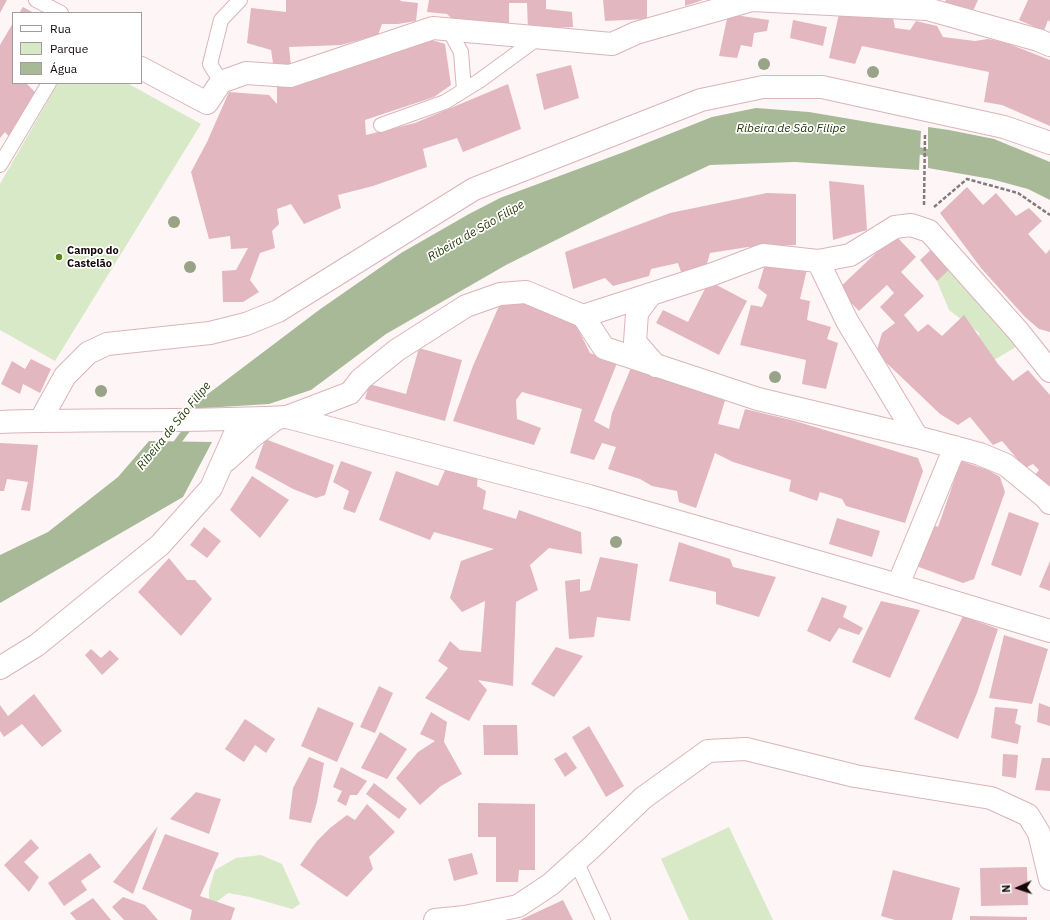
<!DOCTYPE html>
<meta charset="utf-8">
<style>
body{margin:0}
#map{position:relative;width:1050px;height:920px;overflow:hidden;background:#fef5f6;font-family:"IBM Plex Sans",sans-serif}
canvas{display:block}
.legend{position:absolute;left:12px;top:12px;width:130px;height:72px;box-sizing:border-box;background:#fff;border:1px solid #a19c9d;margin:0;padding:5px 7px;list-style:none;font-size:12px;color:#14080a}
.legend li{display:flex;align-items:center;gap:8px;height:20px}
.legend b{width:20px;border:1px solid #a19c9d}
.north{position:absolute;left:998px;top:868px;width:40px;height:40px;-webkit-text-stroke:3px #fff;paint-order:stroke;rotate:267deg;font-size:11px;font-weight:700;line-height:16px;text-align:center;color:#14080a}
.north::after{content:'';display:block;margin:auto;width:14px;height:18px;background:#14080a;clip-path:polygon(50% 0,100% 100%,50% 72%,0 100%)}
</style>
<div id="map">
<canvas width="1050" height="920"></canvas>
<ul class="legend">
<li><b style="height:5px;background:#fff"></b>Rua</li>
<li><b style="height:11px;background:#d7e9c7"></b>Parque</li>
<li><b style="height:11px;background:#a7b997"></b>Água</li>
</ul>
<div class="north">N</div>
</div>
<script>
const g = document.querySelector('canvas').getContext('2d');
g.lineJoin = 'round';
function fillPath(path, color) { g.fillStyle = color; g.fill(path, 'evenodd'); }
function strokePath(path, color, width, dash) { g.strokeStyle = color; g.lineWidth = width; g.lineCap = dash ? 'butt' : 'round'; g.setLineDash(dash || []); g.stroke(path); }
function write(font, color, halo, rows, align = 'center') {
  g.font = font + ' "IBM Plex Sans",sans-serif'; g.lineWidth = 3.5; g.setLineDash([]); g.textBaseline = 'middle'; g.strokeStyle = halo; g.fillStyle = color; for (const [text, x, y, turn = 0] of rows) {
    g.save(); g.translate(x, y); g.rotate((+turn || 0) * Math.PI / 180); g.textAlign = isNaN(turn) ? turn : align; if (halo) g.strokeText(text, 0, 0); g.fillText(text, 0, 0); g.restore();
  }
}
fillPath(new Path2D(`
 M58 83H127L201 124 55 361 0 330V184Z
 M947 266 1021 344 989 363 976 352 979 333 949 310 937 281Z
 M729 827 773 920H689L661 859Z
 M261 855 282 864 300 904 292 909 250 897 228 893 209 908V890L215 870 236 858Z`), '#d7e9c7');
fillPath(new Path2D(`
 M756 108 809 112 921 131 919 170 795 162 710 165 652 192 506 265 386 334 311 390 269 404 188 409 319 310 401 253 469 214 500 198 624 152 712 117Z
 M928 127 949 130 994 139 1050 162V200L1028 189 991 179 928 168Z
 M149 441 212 442 183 497 0 603V555L48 532 118 477Z`), '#a7b997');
strokePath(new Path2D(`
 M912 149 937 155
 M173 448 191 424`), '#a7b997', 7);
fillPath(new Path2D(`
 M0 0H7L0 13Z
 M286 0H401L400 1 418 3 416 21 398 24H382L378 35 341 45 289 47 291 66 273 63 271 50 247 43 251 8 286 12Z
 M429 0H546V9L572 12 573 27 528 29 527 3H509V25L455 22 447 14 427 12Z
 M603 0H647V19L605 21Z
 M685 0H703L685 6Z
 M946 0H978L973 11 945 2Z
 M1028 0H1050V22L1048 20 1044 31 1019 20Z
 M23 7 34 13H19Z
 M728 14 769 20 767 31 754 33 752 47 741 45 737 58 719 56Z
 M839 14 893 18 895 28 910 30 916 21 937 26 943 37 975 41 988 39 1004 42 1050 60V126L1002 105 984 102 989 72 862 46 855 64 829 58Z
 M793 20 827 27 823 46 790 38Z
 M13 23V83H26L37 94 11 139 5 132 0 138V45Z
 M432 40 445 44 451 85 434 97 365 120 366 135 415 123 508 84 521 129 463 152 457 138 423 149 427 167 373 186 338 195 341 208 304 224 291 204 277 209 279 224 272 231 275 248 260 253 250 280 259 292 243 302H223L222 271 236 270 248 248 231 249 230 236 209 239 191 172 207 142 229 92 269 95 277 104V84L330 73Z
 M571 65 579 98 544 110 536 74Z
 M829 181 864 185 867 230 833 240Z
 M967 187 983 205 996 193 1016 216 1029 208 1042 221 1028 234 1046 254 1050 249V332L1039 329 1025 317 981 268 940 213Z
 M767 193 796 194V245L748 247 710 253 706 267 681 272 678 263 651 269 649 276 613 286 605 278 573 289 565 252 670 213Z
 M895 235 916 257 901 272 924 296 904 315 918 332 928 324 942 336 964 315 998 364 1013 381 1028 370 1050 395V493L1035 475 1039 470 1033 464 1025 468 1002 441 993 445 970 417 958 425 940 414 876 353 882 333 895 323 880 307 894 293 887 285 859 311 838 289Z
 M935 246 953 266 937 281 920 260Z
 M765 264 807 269 800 299 810 301 807 320 831 327 827 339 838 343 826 389 802 384 806 360 740 345 751 305 762 307 767 295 758 288Z
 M709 281 747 301 719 355 656 323 663 310 688 322Z
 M502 299 535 304 575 323 590 353 617 363 594 421 609 429 612 413 631 368 726 397 718 424 739 429 745 409 795 421 918 458 923 471 905 523 846 506 842 499 820 492 817 501 789 491 791 480 733 462 715 453 696 508 679 502 677 491 652 486 640 479 608 469 616 447 602 443 594 460 570 453 582 409 522 392 516 400 517 419 541 428 534 445 453 421 473 366Z
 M419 348 462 360 445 421 365 399 369 384 406 394Z
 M31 359 51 369 40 393 23 384 20 394 1 384 12 361 25 369Z
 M265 439 334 465 325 495 316 498 293 489 255 468Z
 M0 443 38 445 30 511 21 510 28 482 7 479 4 491H0Z
 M341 461 372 472 355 513 343 509 349 491 333 482Z
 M961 461 988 470 1000 477 1005 492 974 579 963 583 916 566 932 524 938 527Z
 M446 468 478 475 477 486 486 491 483 509 516 519 519 510 581 532 582 554 549 548 530 565 538 590 516 602 513 686 478 680 487 690 469 721 425 698 448 668 438 661 450 641 460 650 481 652 485 601 462 612 450 598 461 561 494 549 434 532 430 540 379 520 396 471 438 486Z
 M252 476 289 500 260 538 230 510Z
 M1009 512 1039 523 1021 576 991 565Z
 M837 518 880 531 872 557 829 544Z
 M204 527 221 541 207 558 190 545Z
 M679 542 730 559 733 567 776 577 759 617 716 604V592L669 581Z
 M600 557 638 564 630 621 597 617 594 637 569 639 565 581 580 579V592L590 590Z
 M169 558 187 580H195L212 599 181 636 138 592Z
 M1050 561V591L1039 587Z
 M822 597 847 606 843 617 863 628 859 635 839 628 830 642 807 631Z
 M881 601 920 610 890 678 852 662Z
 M963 616 998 629 977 693 958 739 914 719Z
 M1004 635 1048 649 1032 704 989 698Z
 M556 647 583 656 554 697 531 684Z
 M91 649 101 658 110 650 119 659 102 675 85 655Z
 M379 686 393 693 375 733 360 727Z
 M34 694 62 731 42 747 22 724 4 737 0 731V705L8 716Z
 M1039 703 1050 707V726L1037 722Z
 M318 707 354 723 337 762 301 746Z
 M995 707 1018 709 1015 723 1021 726 1018 744 991 738Z
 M431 712 447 722 444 742 462 774 441 786 420 805 396 778 418 752 435 741 420 734Z
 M245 719 275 739 266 753 255 745 244 762 225 749Z
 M483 725H517L518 755H484Z
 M589 726 624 786 606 797 572 737Z
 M380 732 407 749 387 779 361 768Z
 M566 752 577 768 565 777 554 759Z
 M1003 754 1018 755 1016 778 1002 776Z
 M309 757 324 763 317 802 311 823 289 819 293 788Z
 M1042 758H1050V791L1035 790Z
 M341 767 367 781 357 795H350L346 806 337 801 342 791 333 787Z
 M374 783 407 809 399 819 366 794Z
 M196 792 221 799 209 834 170 819Z
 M478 803 535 804V870H519L518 882H496V837H478Z
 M367 804 395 832 369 857 373 869 347 897 300 865 317 841 330 828 347 815 355 820Z
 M158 826 133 894 113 882Z
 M165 834 219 853 200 896 235 908 231 920H190L192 910 142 889Z
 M31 839 39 848 24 862 39 877 29 892 4 865Z
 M90 853 101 867 81 881 87 890 64 906 48 883Z
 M472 853 478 874 454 881 448 859Z
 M1027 867 1028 905 981 906 980 868Z
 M893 870 960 888 952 920H895L881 916Z
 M123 897 145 905 158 920H124L112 907Z
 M93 898 111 920H76L70 913Z
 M563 900 573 920H520Z
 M970 916 1027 917V920H970Z`), '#e3b7bf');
const lane = new Path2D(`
 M36 0 61 13
 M449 30 461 52 464 90
 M221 82 210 64 221 20 240 0
 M381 125 445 102 479 81 538 38
 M0 165 49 83
 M576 861 603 920`);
const street = new Path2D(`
 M141 68 207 103 221 82 246 73 290 76 433 28 612 44 636 33 752 0 927 9 1038 40 1050 45
 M818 261 847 321 917 437
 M651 294 637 313 635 342 656 366
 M583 316 713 274 763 255 818 261 850 255 895 227 911 225 929 231 1018 331 1050 371
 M287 417 350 393 361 379 397 350 466 306 500 294 526 292 583 316 604 348 758 399 917 437 980 454 1006 465 1045 497 1050 503
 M40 421 65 376 88 353 107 344 210 333 246 324 278 311 474 189 701 100 763 87H822L1004 127 1050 143
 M227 460 253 436 277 418
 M898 585 955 447
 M0 668 37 645 160 545 211 488 241 420
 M435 920 465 917 518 906 551 884 593 846 643 798 708 751 746 749 855 776 991 798 1028 815 1039 833 1050 879`);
const secondary = new Path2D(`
 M0 422C96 419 191 422 287 417L589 496 898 585 1050 631`);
strokePath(lane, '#dbb4ba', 16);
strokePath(street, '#dbb4ba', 24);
strokePath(secondary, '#dbb4ba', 24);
strokePath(new Path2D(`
 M924 205 925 134
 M934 207 967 179 1018 193 1050 215`), '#847a7b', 2.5, [4, 2]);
strokePath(lane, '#fff', 14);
strokePath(street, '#fff', 22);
strokePath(secondary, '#fff', 22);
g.fillStyle = '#99a387';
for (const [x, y] of [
 [764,64],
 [873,72],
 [174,222],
 [190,267],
 [775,377],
 [101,391],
 [616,542]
]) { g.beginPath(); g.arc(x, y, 6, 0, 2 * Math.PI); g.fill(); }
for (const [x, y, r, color] of [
 [59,257,4,"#588616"]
]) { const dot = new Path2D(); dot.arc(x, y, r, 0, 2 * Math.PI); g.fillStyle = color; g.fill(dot); strokePath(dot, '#fff', 1.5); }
write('bold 11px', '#14080a', '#fff', [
 ["Campo do",67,251],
 ["Castelão",67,264]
], 'left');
write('italic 12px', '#233904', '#fff', [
 ["Ribeira de São Filipe",791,129],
 ["Ribeira de São Filipe",476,231,-30],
 ["Ribeira de São Filipe",174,426,-51]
]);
</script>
